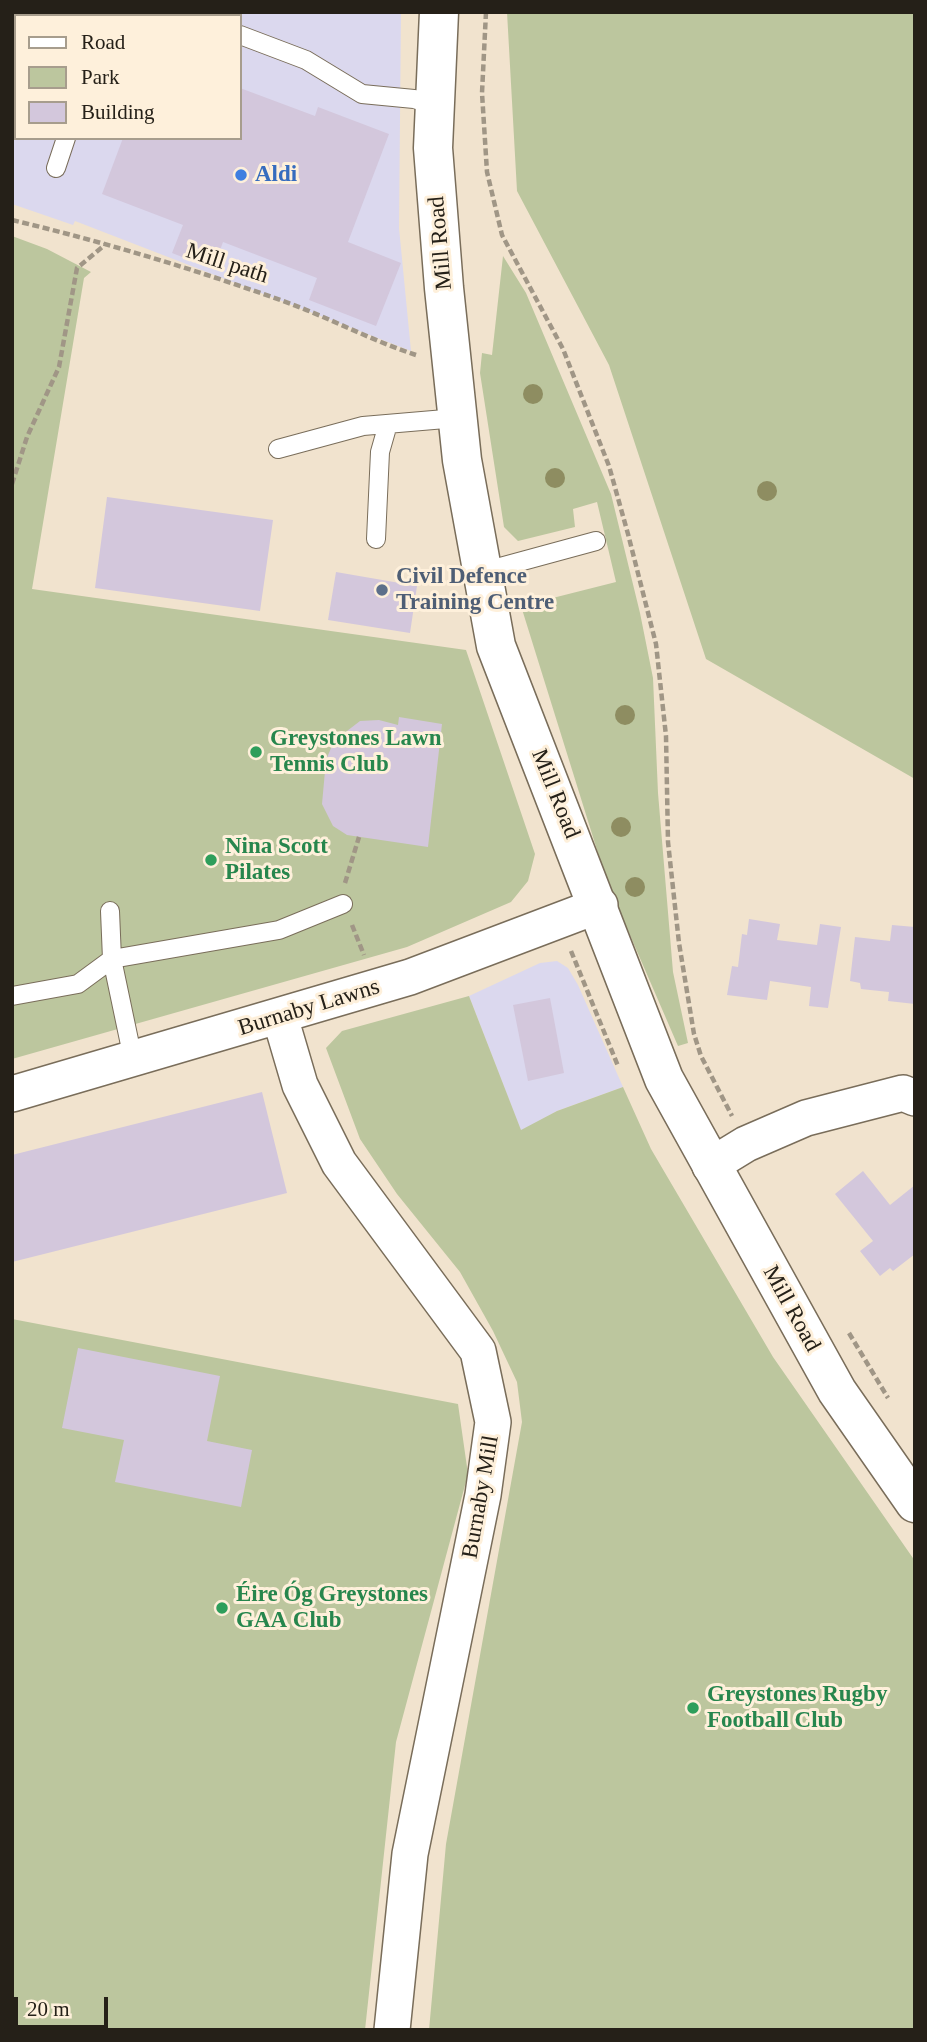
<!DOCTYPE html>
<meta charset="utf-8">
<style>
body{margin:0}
#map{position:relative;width:927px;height:2042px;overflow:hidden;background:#f1e3ce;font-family:Georgia,serif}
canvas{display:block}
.frame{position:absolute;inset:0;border:14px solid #252018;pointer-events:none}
.legend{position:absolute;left:14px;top:14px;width:228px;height:126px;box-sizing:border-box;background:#fef0db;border:2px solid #a79d8d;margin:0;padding:9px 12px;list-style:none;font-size:21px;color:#252018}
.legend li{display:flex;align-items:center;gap:14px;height:35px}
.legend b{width:35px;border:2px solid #a79d8d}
.scale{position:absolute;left:14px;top:1997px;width:94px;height:32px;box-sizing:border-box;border:4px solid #252018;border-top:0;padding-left:9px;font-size:21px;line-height:24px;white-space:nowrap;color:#252018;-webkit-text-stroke:5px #fef0db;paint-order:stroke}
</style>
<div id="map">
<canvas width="927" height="2042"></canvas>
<div class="frame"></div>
<ul class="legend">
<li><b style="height:9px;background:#fff"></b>Road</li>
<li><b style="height:19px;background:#bcc69e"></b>Park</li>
<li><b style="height:19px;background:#d3c7dc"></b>Building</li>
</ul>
<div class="scale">20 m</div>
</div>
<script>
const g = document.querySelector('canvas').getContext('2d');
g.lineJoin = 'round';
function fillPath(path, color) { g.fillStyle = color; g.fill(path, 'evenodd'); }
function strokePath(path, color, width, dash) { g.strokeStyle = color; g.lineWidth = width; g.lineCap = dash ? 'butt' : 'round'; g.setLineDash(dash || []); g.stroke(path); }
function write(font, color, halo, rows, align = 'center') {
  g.font = font + ' Georgia,serif'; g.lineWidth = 6; g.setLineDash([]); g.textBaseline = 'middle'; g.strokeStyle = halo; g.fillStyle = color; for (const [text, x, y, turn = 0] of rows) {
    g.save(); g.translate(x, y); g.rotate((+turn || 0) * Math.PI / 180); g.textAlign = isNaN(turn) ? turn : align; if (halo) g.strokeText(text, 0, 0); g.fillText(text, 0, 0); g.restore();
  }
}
fillPath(new Path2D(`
 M90 12H401L399 228 411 351 75 221 73 225 12 204V52L16 54V138H240V16H89Z
 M557 961 568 968 578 985 623 1087 557 1111 521 1131 469 996 540 963Z`), '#dbd8ee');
fillPath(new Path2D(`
 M507 12H915V779L706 659 609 365 517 191Z
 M12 236 47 249 91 272 84 278 32 589 466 650 535 854 528 881 511 902 407 947 12 1059Z
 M503 256 526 293 611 494 640 613 653 678 658 793 673 972 688 1043 678 1046 607 882 521 606 616 582 597 502 573 509 575 527 518 541 504 527 480 373 482 353 492 355Z
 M469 996 521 1130 557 1111 623 1087 651 1149 773 1357 915 1561V2030H429L446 1844 522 1422 517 1382 493 1331 460 1272 397 1194 360 1139 326 1048 342 1031Z
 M12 1319 458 1404 468 1474 396 1742 365 2030H12Z`), '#bcc69e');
fillPath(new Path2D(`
 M12 12H47L46 16H16V69L12 67Z
 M240 88 315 116 318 107 389 134 348 242 401 263 376 326 309 300 317 278 223 242 213 269 172 253 183 225 102 194 123 138H240Z
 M107 497 273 520 260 611 95 588Z
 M336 572 417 586 410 633 328 620Z
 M399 717 442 724 428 847 347 835 333 826 322 804 326 760 334 741 360 721 379 720 398 725Z
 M749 919 780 924 777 940 817 945 820 924 841 927 828 1008 809 1006 811 987 770 981 767 1000 727 995 732 966 738 967 742 934 747 935Z
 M892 925 915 927V1004L888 1001 889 992 861 989 860 983 850 981 855 937 890 941Z
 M550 998 564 1073 528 1081 513 1005Z
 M262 1092 287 1193 12 1262V1155Z
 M863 1171 890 1205 915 1185V1254L893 1271 890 1268 880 1276 860 1251 873 1241 835 1194Z
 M78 1348 220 1376 207 1441 252 1450 241 1507 115 1482 124 1440 62 1428Z`), '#d3c7dc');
const lane = new Path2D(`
 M180 12 189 16
 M117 16 119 12
 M240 35 306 60 362 94 414 99 435 105
 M56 168 66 138
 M278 449 363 426 457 418
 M376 539 380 452 388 424
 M482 572 596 541
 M110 911 112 959 133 1059
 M12 996 78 984 112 959 279 930 343 904`);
const street = new Path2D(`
 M280 1017 300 1085 339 1163 478 1351 493 1422 483 1495 410 1854 392 2030
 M12 1094 410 977 600 905
 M710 1166 746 1144 806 1118 903 1093 915 1098`);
const secondary = new Path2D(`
 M439 12 433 148 444 288 462 460 496 646 664 1079 837 1391 915 1503`);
strokePath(lane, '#796d5a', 20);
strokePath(street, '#796d5a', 38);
strokePath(secondary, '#796d5a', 41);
strokePath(new Path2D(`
 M486 12 482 93 487 172 502 235 563 349 609 466 628 534 656 644 666 736 668 842 679 943 694 1034 701 1056 732 1116
 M12 220C104 242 194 269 283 301 328 317 370 340 416 355
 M12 484 27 437 59 367 77 268 106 244
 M345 883 359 837
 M352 925 364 955
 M571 951 618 1066
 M849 1333 888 1398`), '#a09686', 4.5, [7, 3.5]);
strokePath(lane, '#fff', 18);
strokePath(street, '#fff', 35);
strokePath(secondary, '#fff', 38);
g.fillStyle = '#8e8d61';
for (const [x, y] of [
 [533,394],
 [555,478],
 [767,491],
 [625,715],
 [621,827],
 [635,887]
]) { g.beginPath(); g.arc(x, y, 10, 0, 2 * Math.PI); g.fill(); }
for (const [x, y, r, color] of [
 [241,175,7,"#3f7fe0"],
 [382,590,7,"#5c6f8a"],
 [256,752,7,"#2e9e5b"],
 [211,860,7,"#2e9e5b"],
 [222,1608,7,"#2e9e5b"],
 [693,1708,7,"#2e9e5b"]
]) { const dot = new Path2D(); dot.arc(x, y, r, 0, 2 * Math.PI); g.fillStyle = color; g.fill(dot); strokePath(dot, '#fef0db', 2.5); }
write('bold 23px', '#366cbe', '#fef0db', [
 ["Aldi",255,175]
], 'left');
write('23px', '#252018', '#fef0db', [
 ["Mill Road",441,243,-95],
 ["Mill path",227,264,18],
 ["Mill Road",555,794,68],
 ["Burnaby Lawns",309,1008,-17],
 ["Mill Road",791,1309,61],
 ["Burnaby Mill",481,1497,-80]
]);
write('bold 23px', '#4e5e75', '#fef0db', [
 ["Civil Defence",396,577],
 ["Training Centre",396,603]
], 'left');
write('bold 23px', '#27864d', '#fef0db', [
 ["Greystones Lawn",270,739],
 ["Tennis Club",270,765],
 ["Nina Scott",225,847],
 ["Pilates",225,873],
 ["Éire Óg Greystones",236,1595],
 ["GAA Club",236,1621],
 ["Greystones Rugby",707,1695],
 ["Football Club",707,1721]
], 'left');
</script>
